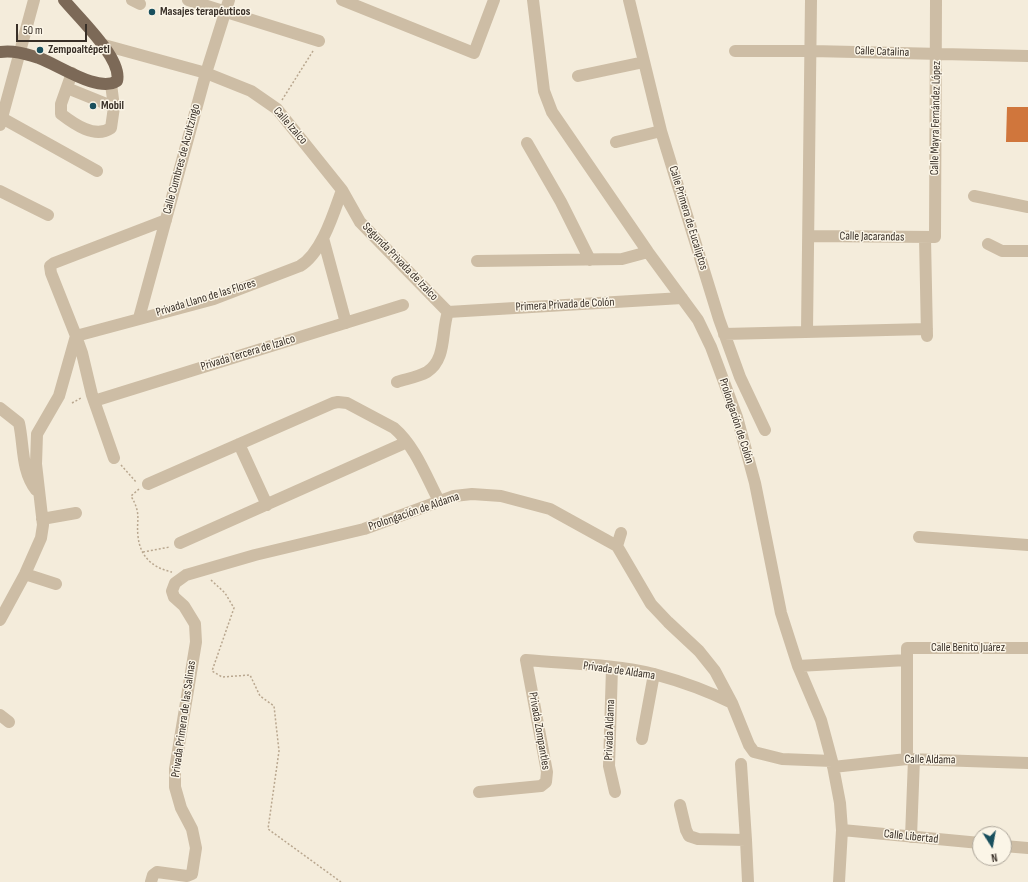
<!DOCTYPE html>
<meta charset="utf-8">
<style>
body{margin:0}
#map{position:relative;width:1028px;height:882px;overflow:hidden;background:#f4ecdb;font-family:"Sofia Sans Condensed",sans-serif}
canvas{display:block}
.north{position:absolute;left:972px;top:826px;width:40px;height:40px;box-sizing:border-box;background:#fbf5e7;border:1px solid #ada69a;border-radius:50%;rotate:169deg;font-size:11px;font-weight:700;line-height:16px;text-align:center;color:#382f27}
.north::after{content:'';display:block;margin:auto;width:14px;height:18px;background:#194f5d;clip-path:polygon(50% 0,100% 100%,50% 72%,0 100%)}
.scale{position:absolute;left:16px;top:24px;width:71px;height:18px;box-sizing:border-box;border:2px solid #382f27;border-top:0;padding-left:5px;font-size:12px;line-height:14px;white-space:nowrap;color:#382f27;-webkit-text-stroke:3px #fbf5e7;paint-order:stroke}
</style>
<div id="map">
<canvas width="1028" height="882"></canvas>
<div class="north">N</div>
<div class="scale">50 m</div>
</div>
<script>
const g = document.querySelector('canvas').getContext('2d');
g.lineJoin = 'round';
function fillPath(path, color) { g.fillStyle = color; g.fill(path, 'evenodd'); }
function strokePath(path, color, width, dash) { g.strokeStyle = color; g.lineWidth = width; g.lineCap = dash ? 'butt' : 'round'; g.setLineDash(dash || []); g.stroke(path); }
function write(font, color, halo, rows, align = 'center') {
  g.font = font + ' "Sofia Sans Condensed",sans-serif'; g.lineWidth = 3; g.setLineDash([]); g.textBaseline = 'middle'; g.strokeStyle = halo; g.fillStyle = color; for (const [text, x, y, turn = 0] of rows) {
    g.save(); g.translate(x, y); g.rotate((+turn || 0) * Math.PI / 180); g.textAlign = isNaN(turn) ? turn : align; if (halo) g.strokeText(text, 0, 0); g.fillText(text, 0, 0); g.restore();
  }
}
fillPath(new Path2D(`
 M1007 107H1028V142H1006Z`), '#d0763c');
strokePath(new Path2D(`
 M282 100 313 51
 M72 403 81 398
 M121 465 137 483
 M139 489 131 496C142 515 136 519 138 536 140 557 153 568 172 572
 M143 552 170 547
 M211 580 225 593 234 608 212 671 222 677 250 675 260 696 274 706 279 751 268 829 341 882`), '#b9a78f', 1.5, [2, 2]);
strokePath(new Path2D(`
 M132 0 140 4
 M188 0 319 41
 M342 0 474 53 494 0
 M533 0 544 91 552 112 648 252 698 320 711 347 737 417 755 483 781 613 798 666 821 720 832 761 840 803 842 830 839 882
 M629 0 661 131 719 319 740 377 765 430
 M104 45 206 73 251 91 277 109 342 190 360 222 448 312
 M735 51H812L1028 56
 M72 73 61 104V114C74 124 95 139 111 128L114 107 111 84
 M578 76 644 62
 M67 88 114 107
 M0 117 97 171
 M0 125 34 0
 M616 142 661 131
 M527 143 561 202 590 260
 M0 191 48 215
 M974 196 1028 207
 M166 220 54 263 50 266 51 273 76 336 214 299 300 266C322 253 334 212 342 190
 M809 236 935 237 936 0
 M323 238 346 323
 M925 238 927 336
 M988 244 1002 251H1028
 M477 261 622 259 648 252
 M448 312 682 298
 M139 318 206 73 229 0
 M807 331 811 0
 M724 334 927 329
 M76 336 82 353 92 395 114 458
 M397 382C406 379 418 377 427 372 447 359 441 332 448 312
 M94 401 403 305
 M0 408 19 423C24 445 21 471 36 490
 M239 444 267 505
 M148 484 333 403 338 402 347 403 394 428C415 446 426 476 439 501
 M42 519 76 513
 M919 537 1028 545
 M180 543 407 442
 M617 546 621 533
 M25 574 56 584
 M0 620 25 574 41 538 43 525 36 464 37 434 59 396 76 336
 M798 666 907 660
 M612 668 609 766 615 792
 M0 715 9 722
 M642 739 654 674
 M907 759V648H1028
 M833 767 907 759 1028 763
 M479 792 541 786 546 782 547 772 526 660C568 664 613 664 654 674 680 681 708 691 732 703
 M680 805 686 830 689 836 698 839 746 840 741 764
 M842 830 980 843
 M911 837 914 759
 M746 840 748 882
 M1004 846 1028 848
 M151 882 153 875 157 872 187 876 192 874 196 848 192 829 181 808 175 787V769L196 642 195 624 184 606 174 597 172 591 175 583 186 575 255 555 364 529 454 496 472 494 501 496 550 509 617 546 651 604 668 622 699 651 715 671 732 703 749 745 754 752 782 759 832 761`), '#cdbda5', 12);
strokePath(new Path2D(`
 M0 52C14 50 26 54 39 58 59 65 98 93 117 81 123 59 78 17 64 0`), '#7c6957', 12);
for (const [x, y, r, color] of [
 [152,12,4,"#194f5d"],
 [40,50,4,"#194f5d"],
 [93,106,4,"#194f5d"]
]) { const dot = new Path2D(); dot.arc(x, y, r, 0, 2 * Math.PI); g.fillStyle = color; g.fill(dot); strokePath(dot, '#fbf5e7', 1.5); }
write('bold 12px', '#382f27', '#fbf5e7', [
 ["Masajes terapéuticos",160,12],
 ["Zempoaltépetl",48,50],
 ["Mobil",101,106]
], 'left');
write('12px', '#382f27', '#fbf5e7', [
 ["Calle Catalina",882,52,2],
 ["Calle Mayra Fernández López",936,118,-89],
 ["Calle Izalco",290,126,49],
 ["Calle Cumbres de Acultzingo",182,159,-75],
 ["Calle Primera de Eucaliptos",688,218,73],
 ["Calle Jacarandas",872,237,1],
 ["Segunda Privada de Izalco",400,262,46],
 ["Privada Llano de las Flores",206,298,-17],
 ["Primera Privada de Colón",565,305,-3],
 ["Privada Tercera de Izalco",248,353,-17],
 ["Prolongación de Colón",736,421,72],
 ["Prolongación de Aldama",414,512,-19],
 ["Calle Benito Juárez",968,648],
 ["Privada de Aldama",619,671,8],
 ["Privada Primera de las Salinas",184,719,-82],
 ["Privada Aldama",610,730,-88],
 ["Privada Zompantles",539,731,80],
 ["Calle Aldama",930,760,1],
 ["Calle Libertad",911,837,6]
]);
</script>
